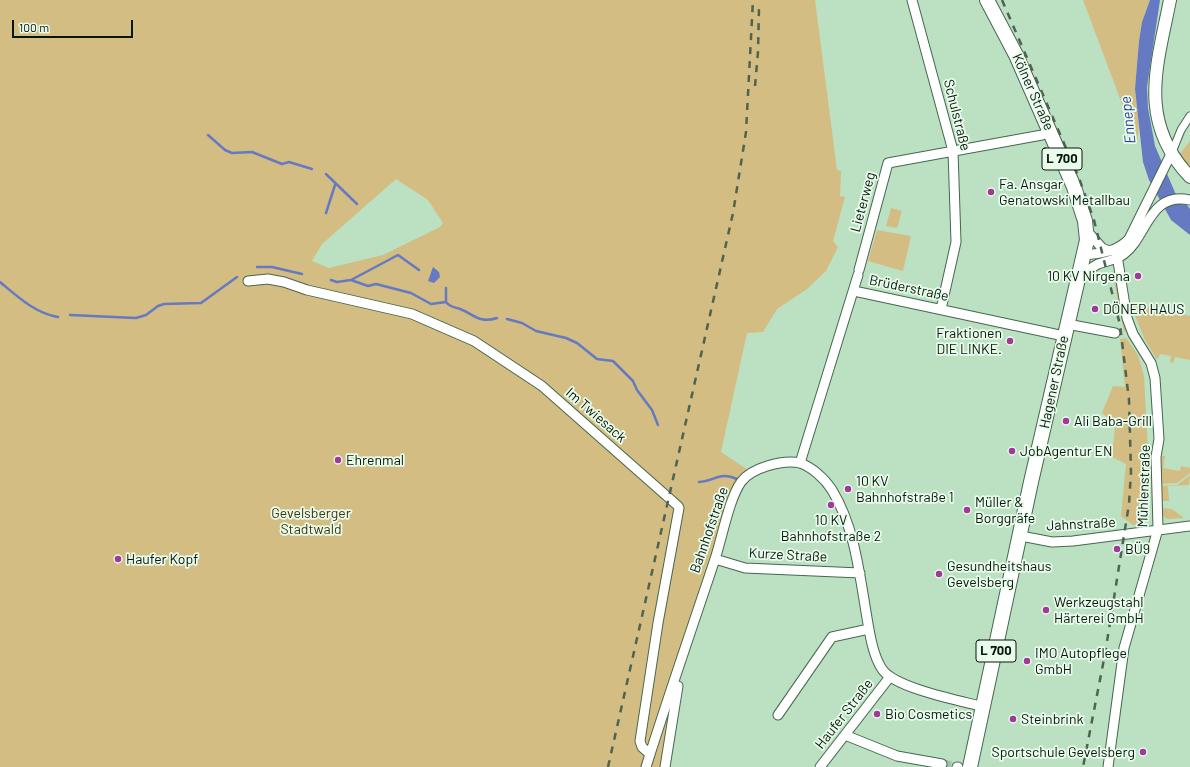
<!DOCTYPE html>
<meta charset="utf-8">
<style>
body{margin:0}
#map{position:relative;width:1190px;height:767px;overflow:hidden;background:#bbe0c2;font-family:Barlow,sans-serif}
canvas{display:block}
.scale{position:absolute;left:12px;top:20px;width:121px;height:18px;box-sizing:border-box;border:2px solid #09160c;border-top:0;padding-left:5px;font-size:12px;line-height:14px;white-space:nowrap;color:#09160c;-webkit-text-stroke:3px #e9fcec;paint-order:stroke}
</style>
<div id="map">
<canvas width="1190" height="767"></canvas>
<div class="scale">100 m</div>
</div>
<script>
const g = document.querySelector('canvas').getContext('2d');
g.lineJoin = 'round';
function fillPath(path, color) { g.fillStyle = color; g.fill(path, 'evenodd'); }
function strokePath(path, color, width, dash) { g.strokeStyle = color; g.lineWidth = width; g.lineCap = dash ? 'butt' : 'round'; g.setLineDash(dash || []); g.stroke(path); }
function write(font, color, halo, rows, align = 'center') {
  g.font = font + ' Barlow,sans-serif'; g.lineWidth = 3.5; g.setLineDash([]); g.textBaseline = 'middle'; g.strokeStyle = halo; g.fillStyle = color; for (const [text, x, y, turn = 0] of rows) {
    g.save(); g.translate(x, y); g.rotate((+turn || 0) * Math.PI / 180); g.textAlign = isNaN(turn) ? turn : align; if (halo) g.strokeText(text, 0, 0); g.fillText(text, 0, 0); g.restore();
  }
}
fillPath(new Path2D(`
 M0 0H815L837 170 841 171 840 196 845 197 833 241 838 247 826 271 807 289 777 309 763 332 747 333 721 452 751 472 742 480 682 661 665 767H0ZM396 179 428 200 443 223 440 227 383 255 329 268 312 261 322 244Z
 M1083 0H1150L1142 22 1139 41 1135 89 1139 126 1137 144Z
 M1190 141V170L1179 155Z
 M891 208 902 211 897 228 886 226Z
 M877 230 911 236 903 271 868 261Z
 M1112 270 1118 287 1127 330 1124 332Z
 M1130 303 1190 316V360L1175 357 1173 363 1170 362 1171 356 1160 354 1158 359 1156 358 1145 340Z
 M1126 338 1138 355 1144 376 1149 470 1142 475V509L1148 515 1144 523 1133 525 1121 516 1126 464 1112 457 1115 425 1102 413 1113 386 1125 387 1120 339Z
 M1162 456H1165L1163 468 1180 471 1181 466 1190 468V473L1177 483 1161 484Z
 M1190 475 1189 485 1168 486 1169 501H1162L1161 486 1177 485Z
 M1163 508 1172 509 1184 518 1167 519 1163 516Z`), '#d3bd82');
fillPath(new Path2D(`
 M1150 0H1160L1147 87 1148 108 1155 146 1180 204 1187 205 1190 209V235L1171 220 1149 180 1143 162 1135 89 1139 41 1142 22Z
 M433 267 439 272 440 277 434 283 428 281Z`), '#657ac2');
strokePath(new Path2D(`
 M208 135 225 150 232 153 252 152 282 164 289 162 312 169
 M326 174 357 204
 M326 213 335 185
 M257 267H272L302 274
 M331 280 337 282 351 280 368 286 376 284 411 293 431 304 446 302C450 307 454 307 460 309 474 314 479 324 497 318
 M351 280 398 255 419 270
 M0 282C18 297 35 313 58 317
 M446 288V302
 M70 315 136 318 146 315 158 306 164 304 201 303 237 277
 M507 319 522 323 536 331 566 338 577 343 597 359 613 361 633 381 637 390 652 410 658 425
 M699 482C715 481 720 471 737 479`), '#657ac2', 2.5);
strokePath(new Path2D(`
 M942 764 957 767`), '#a0c2a7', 9, [9, 4.5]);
const pedestrian = new Path2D(`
 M1172 152 1181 130 1190 116`);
const minor = new Path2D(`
 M912 0 953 151 956 242 941 309
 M1087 231 1102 248 1109 251
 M1085 255C1101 253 1117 252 1129 239L1172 152
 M859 270 888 163 1042 135 1050 131
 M1079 275C1086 272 1092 267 1098 264 1106 261 1116 260 1124 254 1147 237 1149 191 1190 200
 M248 281 268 279 284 282 307 290 412 314 474 341 542 386 678 506 679 508 658 623 640 741 642 747 650 754
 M854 291 1064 336
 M1067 324 1115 333
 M800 463 858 275
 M1021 536 1052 542 1073 541 1190 526
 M715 559 745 568 860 573
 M778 715 832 637 869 629
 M845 735 897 756 942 764
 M646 767C668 697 692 628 715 559 722 538 729 499 741 482 751 468 783 459 800 463 812 467 825 479 832 490 854 526 859 570 866 612 869 629 872 654 882 669 894 688 961 701 984 707
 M665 767 678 686
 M820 767 889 678
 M957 767H958
 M1108 767 1124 648 1158 529 1156 457 1159 439 1155 378 1151 363 1133 334 1127 318 1116 249`);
const secondary = new Path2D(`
 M1170 0C1157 66 1137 121 1190 177`);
const primary = new Path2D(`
 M970 767 1031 482 1087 240 1085 221 1074 187 1016 55 987 0`);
strokePath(pedestrian, '#46674d', 9);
strokePath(minor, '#46674d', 11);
strokePath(secondary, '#46674d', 14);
strokePath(primary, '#46674d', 16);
strokePath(pedestrian, '#fff', 7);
strokePath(minor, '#fff', 9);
strokePath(secondary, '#fff', 12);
strokePath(primary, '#fff', 14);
strokePath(new Path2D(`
 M1002 0 1079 178 1094 220 1120 325 1129 400 1131 472 1129 504 1105 654 1083 767
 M755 86 758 52 759 8
 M608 767 733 213 746 132 753 0`), '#4e6452', 2.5, [7, 7]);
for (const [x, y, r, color] of [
 [991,192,4,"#a1389a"],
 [1138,276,4,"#a1389a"],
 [1095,309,4,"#a1389a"],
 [1010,341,4,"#a1389a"],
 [1066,421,4,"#a1389a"],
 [1012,451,4,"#a1389a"],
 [338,460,4,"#a1389a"],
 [848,489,4,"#a1389a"],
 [831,505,4,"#a1389a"],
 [967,510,4,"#a1389a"],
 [1117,549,4,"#a1389a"],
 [118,559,4,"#a1389a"],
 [939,574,4,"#a1389a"],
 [1046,610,4,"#a1389a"],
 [1027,661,4,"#a1389a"],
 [877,714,4,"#a1389a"],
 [1013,719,4,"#a1389a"],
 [1143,752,4,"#a1389a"]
]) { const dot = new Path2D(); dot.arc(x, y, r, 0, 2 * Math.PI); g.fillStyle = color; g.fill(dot); strokePath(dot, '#e9fcec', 1.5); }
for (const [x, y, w] of [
 [1062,159,40],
 [996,651,40]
]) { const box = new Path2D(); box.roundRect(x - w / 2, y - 11, w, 22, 3); g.fillStyle = '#e9fcec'; g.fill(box); strokePath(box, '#09160c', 1); }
write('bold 13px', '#09160c', null, [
 ["L 700",1062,159],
 ["L 700",996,651]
]);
write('14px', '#09160c', '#e9fcec', [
 ["Kölner Straße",1033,92,66],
 ["Schulstraße",957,115,76],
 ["Lieterweg",863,202,-75],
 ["Brüderstraße",909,288,12],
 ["Hagener Straße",1054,382,-78],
 ["Im Twiesack",596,415,41],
 ["Mühlenstraße",1144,486,-88],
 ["Jahnstraße",1081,524,-3],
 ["Bahnhofstraße",709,530,-71],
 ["Kurze Straße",788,555,3],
 ["Haufer Straße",844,714,-52]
]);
write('14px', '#09160c', '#e9fcec', [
 ["Fa. Ansgar",999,184],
 ["Genatowski Metallbau",999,200],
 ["10 KV Nirgena",1130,276,"right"],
 ["DÖNER HAUS",1103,309],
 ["Fraktionen",1002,333,"right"],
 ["DIE LINKE.",1002,349,"right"],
 ["Ali Baba-Grill",1074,421],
 ["JobAgentur EN",1020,451],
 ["Ehrenmal",346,460],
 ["10 KV",856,481],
 ["Bahnhofstraße 1",856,497],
 ["Müller &",975,502],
 ["Borggräfe",975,518],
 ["10 KV",831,520,"center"],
 ["Bahnhofstraße 2",831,536,"center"],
 ["BÜ9",1125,549],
 ["Haufer Kopf",126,559],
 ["Gesundheitshaus",947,566],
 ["Gevelsberg",947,582],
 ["Werkzeugstahl",1054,602],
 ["Härterei GmbH",1054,618],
 ["IMO Autopflege",1035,653],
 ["GmbH",1035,669],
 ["Bio Cosmetics",885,714],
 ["Steinbrink",1021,719],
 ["Sportschule Gevelsberg",1135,752,"right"]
], 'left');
write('14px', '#41340d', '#e9fcec', [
 ["Gevelsberger",311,513],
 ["Stadtwald",311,529]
]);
write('italic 15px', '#2e3f96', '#e9fcec', [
 ["Ennepe",1128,120,-96]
]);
</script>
